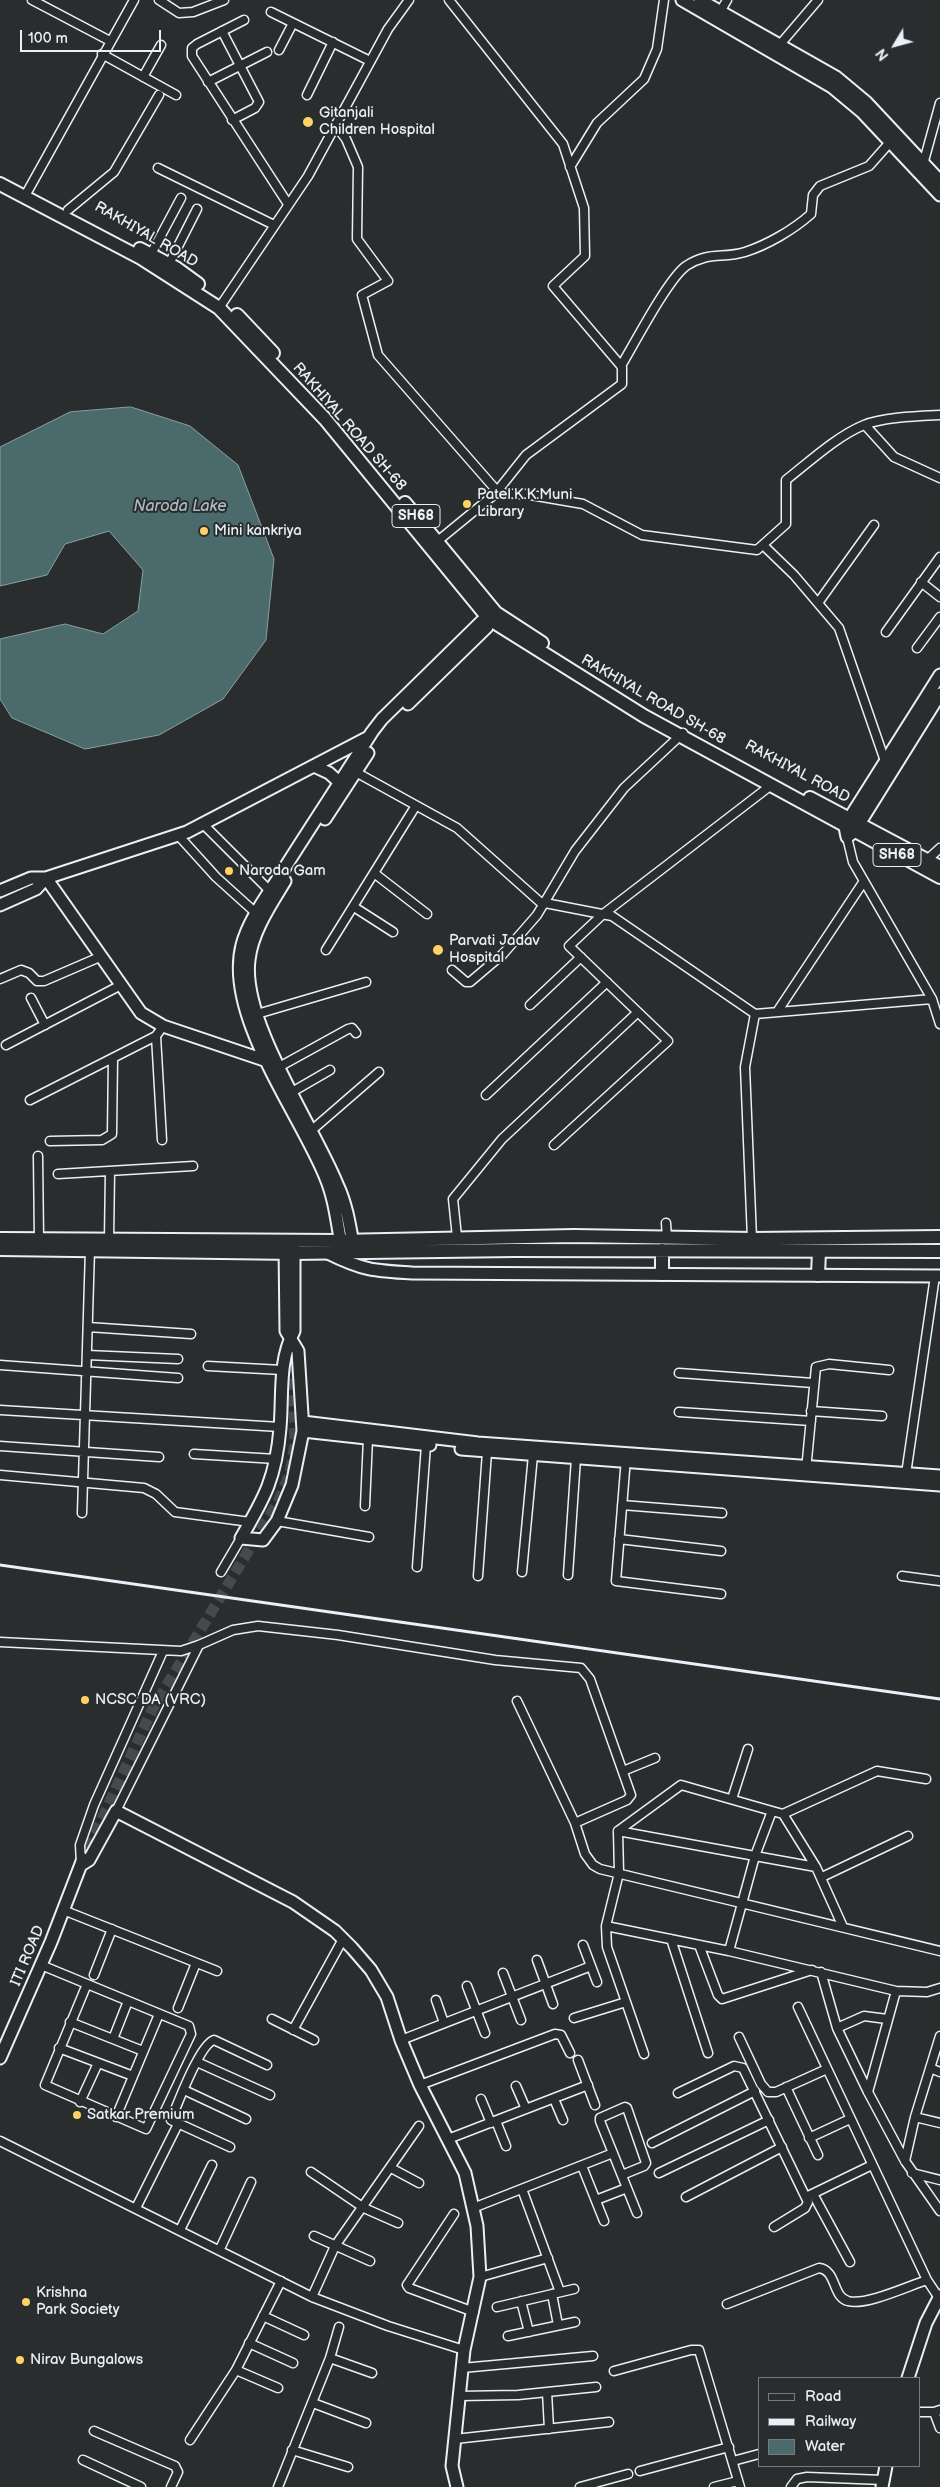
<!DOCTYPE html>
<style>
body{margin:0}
#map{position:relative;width:940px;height:2487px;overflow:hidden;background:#2a2d2e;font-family:"Balsamiq Sans",sans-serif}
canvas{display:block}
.legend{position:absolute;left:758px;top:2377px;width:162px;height:90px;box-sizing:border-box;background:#2a2d2e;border:1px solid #767b7f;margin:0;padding:6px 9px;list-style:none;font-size:15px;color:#e8f1f8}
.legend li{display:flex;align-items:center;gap:10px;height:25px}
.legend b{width:25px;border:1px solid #767b7f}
.north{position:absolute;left:870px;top:20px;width:50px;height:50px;-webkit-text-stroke:4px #2a2d2e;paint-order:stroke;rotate:233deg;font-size:14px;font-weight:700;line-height:20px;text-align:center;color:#e8f1f8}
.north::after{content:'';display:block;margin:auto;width:18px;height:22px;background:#e8f1f8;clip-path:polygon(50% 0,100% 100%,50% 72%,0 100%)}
.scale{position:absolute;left:20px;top:30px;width:141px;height:22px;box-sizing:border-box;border:2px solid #e8f1f8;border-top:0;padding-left:6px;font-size:15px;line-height:18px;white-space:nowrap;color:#e8f1f8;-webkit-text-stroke:4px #2a2d2e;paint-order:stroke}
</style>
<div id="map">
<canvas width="940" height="2487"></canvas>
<ul class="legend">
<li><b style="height:6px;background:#2a2d2e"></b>Road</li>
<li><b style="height:6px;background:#e8f1f8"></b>Railway</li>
<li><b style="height:14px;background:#4b6a6c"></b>Water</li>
</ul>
<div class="north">N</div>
<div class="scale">100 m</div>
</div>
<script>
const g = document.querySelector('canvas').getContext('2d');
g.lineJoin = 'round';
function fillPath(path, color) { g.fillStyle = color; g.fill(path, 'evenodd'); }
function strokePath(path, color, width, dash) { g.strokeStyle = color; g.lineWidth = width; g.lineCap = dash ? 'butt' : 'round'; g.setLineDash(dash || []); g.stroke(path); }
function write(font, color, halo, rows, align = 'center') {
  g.font = font + ' "Balsamiq Sans",sans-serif'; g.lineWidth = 4; g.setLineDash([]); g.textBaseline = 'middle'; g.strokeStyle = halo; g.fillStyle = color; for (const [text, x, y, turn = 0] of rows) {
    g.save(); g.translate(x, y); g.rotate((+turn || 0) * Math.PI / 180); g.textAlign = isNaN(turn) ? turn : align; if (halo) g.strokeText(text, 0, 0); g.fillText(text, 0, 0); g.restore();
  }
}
const water = new Path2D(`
 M131 407 190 426 238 465 274 559 266 640 223 699 159 735 85 749 12 718 0 699V639L65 624 103 634 138 611 143 570 109 531 65 544 47 575 0 586V447L70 412Z`);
fillPath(water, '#4b6a6c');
strokePath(water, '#8aa0a4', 1);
strokePath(new Path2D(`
 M88 1849 153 1708 278 1502 290 1473 295 1443 293 1365`), '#464a4c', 11, [11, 5.5]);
const street = new Path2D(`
 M32 0 110 41
 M159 0 179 13 193 12 224 0
 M271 12 370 61
 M720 12 727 0
 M244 20 197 44 192 48V56L288 204
 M222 31 259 102 255 108 232 120
 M777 48 818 0
 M279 50 293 23
 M102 54 176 95
 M143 77 161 45
 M208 82 267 52
 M307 95 333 42
 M336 126 346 139 358 167 357 239 388 281 362 295 378 355 497 491
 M924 161 940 103
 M570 167 597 123 644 79 657 49 664 0
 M158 168 274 225
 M25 196 134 0
 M68 210 114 172 159 95
 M151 254 181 198
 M169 264 197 209
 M219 308 308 176 388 29 409 0
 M621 366C634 344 668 279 686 266 709 251 722 259 745 252 767 245 793 230 811 214L813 195 820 186 869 166 892 140
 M865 425 894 457 940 478
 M495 494H525L583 504 642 535 757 550 786 524V480C809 462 837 436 864 425 883 417 919 416 940 415
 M434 544 495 494 526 455 622 384V367L553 286 585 256 584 208 563 144 449 0
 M763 545 794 575 839 628 886 764
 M921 582 940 597
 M818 603 874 525
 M886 632 940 557
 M917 648 940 617
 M352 770 457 828 540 902 612 916 755 1014 932 999
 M203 824 270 891
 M178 835 216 877 257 914
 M847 837 853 862 932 999 940 1024
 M927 860 940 848
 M374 873 427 914
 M354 907 393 932
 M326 950 415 807
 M452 970 466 982H470L503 954 537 915 575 851 624 788 683 733
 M0 979 21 970 29 973 37 981H44L102 956
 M31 998 45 1025
 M530 1005 581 957
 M777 1012 864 881
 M257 1014 366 982
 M156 1036 162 1140
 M6 1045 121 985
 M279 1067 348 1029 352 1028 356 1033
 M292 1092 330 1070
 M486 1095 607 982
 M30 1100 156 1036 163 1026
 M312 1130 379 1072
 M50 1141 102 1140 112 1134 113 1058
 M554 1145 668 1041 569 946 602 915 770 786
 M38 1156 39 1240
 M58 1174 193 1166
 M666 1223 667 1238
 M457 1237 453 1199 502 1139 638 1012
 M752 1239 745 1067 755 1014
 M109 1240 110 1171
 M88 1327 191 1334
 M87 1355 178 1359
 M0 1365 178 1378
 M208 1366 282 1370
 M679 1373 813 1383
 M0 1410 280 1427
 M811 1411 882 1416
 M679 1412 811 1421
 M0 1446 159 1457
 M194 1454 276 1459
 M626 1458 616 1581 721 1594
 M806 1470 816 1367 829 1364 889 1370
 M906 1474 935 1276
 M0 1475 144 1488 156 1494 175 1512 250 1522
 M622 1505 722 1513
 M365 1506 368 1438
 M82 1513 90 1249
 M277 1521 369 1537
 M619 1539 721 1551
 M417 1567 426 1445
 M221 1572 241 1538
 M522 1572 533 1455
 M568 1575 576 1458
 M478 1576 487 1452
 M902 1576 940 1581
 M0 1642 181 1651 199 1645 233 1630 258 1626 338 1635 495 1660 581 1668 590 1679 631 1795 627 1800 575 1823
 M517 1701 575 1823 585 1854 593 1865 600 1869 940 1951
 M623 1771 655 1758
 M732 1799 748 1749
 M116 1811 199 1645
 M772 1811 783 1814 877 1771 926 1779
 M783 1814 816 1867
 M618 1831 681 1785 772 1811 755 1856 618 1831 619 1873 606 1926 729 1951 896 1991 927 1992 940 1988
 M81 1863 80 1845 94 1805 163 1651
 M822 1877 908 1836
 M63 1910 217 1971
 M606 1926 607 1947 644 2054
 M671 1939 708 2053
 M583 1945 597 1982
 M699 1945 718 1995 722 1999 812 1970
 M729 1951 755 1856 816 1867 843 1927
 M537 1960 553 2004
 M41 1965 189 2026 191 2034 146 2129 45 2085 87 1984
 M821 1972 837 2028 868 2092 905 2161 940 2211
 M503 1973 521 2020
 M94 1975 112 1929
 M467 1986 485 2033
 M436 2000 444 2023
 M798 2007 927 2280 939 2298
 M178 2008 196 1963
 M574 2018 626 2002
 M272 2019 314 2040
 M70 2022 143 2051
 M837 2028 864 2016 887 2019
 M293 2030 343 1939
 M739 2037 761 2084 768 2092H776L827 2069
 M113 2039 128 2001
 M401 2040 591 1966
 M59 2048 133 2076
 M578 2060 595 2105
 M197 2062 270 2095
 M930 2068 940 2072
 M420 2085 555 2034 561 2035 570 2053
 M516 2086 526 2109
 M786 2087 818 2155
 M184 2090 246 2119
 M868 2092 896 1991
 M678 2093 734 2066 743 2068 808 2202 805 2208 774 2227
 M481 2099 491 2123
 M554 2099 563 2120
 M80 2102 98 2063
 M116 2117 159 2014
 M915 2117 940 2123
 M496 2121 506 2146
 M809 2138 850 2119
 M448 2139 588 2085
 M0 2141 312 2297 388 2326 464 2350
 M652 2143 755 2091
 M230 2147 171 2120C177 2105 200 2044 214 2040L267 2065
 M905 2161 915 2117 940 2036
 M582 2166 604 2221
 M391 2168 419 2183
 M311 2172 364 2208 398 2223
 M659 2173 769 2120
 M912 2173 940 2180
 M622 2175 644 2166 646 2163 627 2108 625 2107 600 2118V2121L637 2213
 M522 2189 560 2292
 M813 2194 850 2262
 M808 2196 872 2165
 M686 2197 782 2147
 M596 2200 627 2188
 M136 2208 178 2124
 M473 2208 613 2153
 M454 2214 407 2285 409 2288 474 2312
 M180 2230 212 2165
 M314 2236 370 2261
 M220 2249 251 2182
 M480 2277 548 2258
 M552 2294 558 2325
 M312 2297 335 2246 419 2126
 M521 2301 529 2332
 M727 2304 819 2268C837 2270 832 2297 848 2301 866 2306 908 2286 927 2280
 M497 2307 574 2289
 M263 2316 304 2335
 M508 2336 575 2322
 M249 2343 293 2363
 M330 2358 372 2373
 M462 2368 593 2356
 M236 2370 278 2388
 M614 2371 691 2350H699L740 2487
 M547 2392 549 2429
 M459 2396 518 2395 596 2387
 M313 2403 366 2423
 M940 2410 934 2412 940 2428
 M919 2412H934
 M94 2431 175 2466 178 2472 171 2487
 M455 2439 609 2422
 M190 2440 236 2370 281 2281
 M292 2450 348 2467
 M83 2460 141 2487
 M733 2461 759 2454
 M640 2471 729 2447
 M278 2487 330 2358 339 2327
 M580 2487 628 2474
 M714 2487 738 2481
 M791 2487 797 2479 807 2477 883 2480`);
const secondary = new Path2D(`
 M682 0 832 87 862 112 940 195
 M700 0 836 77 866 102 940 181
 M940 675 849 819 845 827 847 837 854 832 940 694
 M408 704 487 627 489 619
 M314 766 329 773 339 782
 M325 819 368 753
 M46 878 141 1013 163 1026 267 1061 270 1060
 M285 881C271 904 252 932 249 960 241 1021 313 1125 337 1184 347 1205 350 1227 354 1250
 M0 891 31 878H46L187 832 367 738
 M0 905 36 889 46 878
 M285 1246 286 1331 298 1351 303 1431 292 1485 277 1521 263 1540 241 1538C265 1497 276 1477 280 1428 283 1394 278 1362 294 1331V1245
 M342 1249C337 1224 335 1199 325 1176 299 1112 224 1015 242 945 249 918 270 892 284 869 313 823 343 778 372 732L382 719 482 621 489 619 495 614
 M328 1253C362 1270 374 1271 412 1273L940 1276
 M303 1422 478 1443 940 1476
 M303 1431 430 1445
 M461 1449 940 1485
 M81 1865 89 1860 116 1811 293 1902 335 1931 352 1948 371 1970 387 1997 401 2040 420 2085 465 2173 477 2226 480 2277 464 2350 452 2466 457 2487
 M0 2058 51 1942 83 1859
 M908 2378 926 2323 940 2296
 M882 2487 886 2466`);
const primary = new Path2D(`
 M0 184 141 258 219 308 325 419 489 619 644 716 940 877
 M140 249 176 268 198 284
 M237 315 273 353
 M405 503 496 613 542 643
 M810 798 940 867
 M0 1239 340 1241 574 1236 752 1239 940 1237
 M0 1249 294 1253 514 1250 940 1251
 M662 1274V1250
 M818 1275 819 1251`);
strokePath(street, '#e8f1f8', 11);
strokePath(secondary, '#e8f1f8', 15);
strokePath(primary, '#e8f1f8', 16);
strokePath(street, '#2a2d2e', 8);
strokePath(secondary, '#2a2d2e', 11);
strokePath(primary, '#2a2d2e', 12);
strokePath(new Path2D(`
 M0 1565 940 1699`), '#e8f1f8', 3);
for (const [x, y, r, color] of [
 [308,122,6,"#ffd166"],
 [467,504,5,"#ffd166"],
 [204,531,5,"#ffd166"],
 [229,871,5,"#ffd166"],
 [438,950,6,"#ffd166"],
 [85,1700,5,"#ffd166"],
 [77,2115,5,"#ffd166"],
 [26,2302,5,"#ffd166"],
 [20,2360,5,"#ffd166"]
]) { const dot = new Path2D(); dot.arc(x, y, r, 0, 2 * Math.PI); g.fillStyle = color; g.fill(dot); strokePath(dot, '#2a2d2e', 2); }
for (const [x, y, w] of [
 [416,516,48],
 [897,855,48]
]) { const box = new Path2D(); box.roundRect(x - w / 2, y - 11.5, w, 23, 4); g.fillStyle = '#2a2d2e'; g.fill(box); strokePath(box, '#e8f1f8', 1); }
write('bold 14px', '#e8f1f8', null, [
 ["SH68",416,516],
 ["SH68",897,855]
]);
write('15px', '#e8f1f8', '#2a2d2e', [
 ["Gitanjali",319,113],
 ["Children Hospital",319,130],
 ["Patel.K.K.Muni",477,495],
 ["Library",477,512],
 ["Mini kankriya",214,531],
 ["Naroda Gam",239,871],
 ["Parvati Jadav",449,941],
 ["Hospital",449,958],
 ["NCSC DA (VRC)",95,1700],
 ["Satkar Premium",87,2115],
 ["Krishna",36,2293],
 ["Park Society",36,2310],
 ["Nirav Bungalows",30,2360]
], 'left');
write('15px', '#e8f1f8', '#2a2d2e', [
 ["RAKHIYAL ROAD",146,235,30],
 ["RAKHIYAL ROAD SH-68",349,427,49],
 ["RAKHIYAL ROAD SH-68",653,700,30],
 ["RAKHIYAL ROAD",797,772,28],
 ["ITI ROAD",28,1956,-67]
]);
write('italic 16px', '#a9bbc0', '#2a2d2e', [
 ["Naroda Lake",180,507]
]);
</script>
